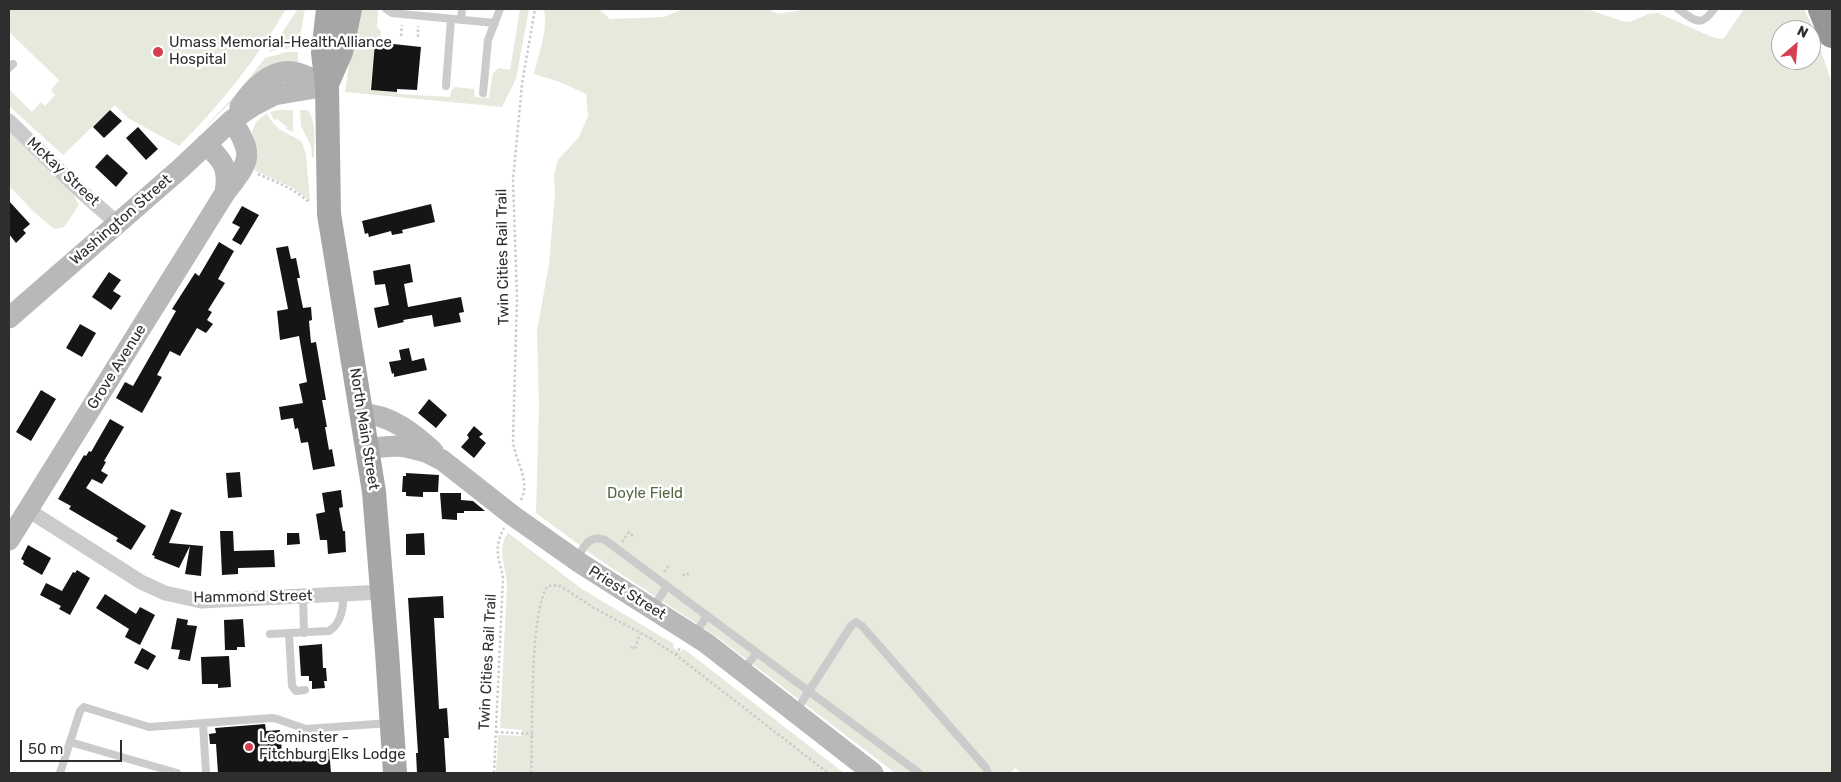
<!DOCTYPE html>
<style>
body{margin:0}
#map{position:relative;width:1841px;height:782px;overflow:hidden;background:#fff;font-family:Rubik,sans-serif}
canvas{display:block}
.frame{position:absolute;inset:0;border:10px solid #2e2e2e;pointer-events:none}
.north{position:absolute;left:1771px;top:20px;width:50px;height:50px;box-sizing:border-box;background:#fff;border:1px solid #ababab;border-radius:50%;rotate:27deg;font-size:14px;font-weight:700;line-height:20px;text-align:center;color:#2e2e2e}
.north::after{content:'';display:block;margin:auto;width:18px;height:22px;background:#d63f51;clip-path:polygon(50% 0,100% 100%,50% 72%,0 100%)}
.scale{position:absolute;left:20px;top:740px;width:102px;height:22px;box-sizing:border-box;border:2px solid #2e2e2e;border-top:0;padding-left:6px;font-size:15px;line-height:18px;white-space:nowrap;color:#2e2e2e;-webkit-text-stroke:4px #fff;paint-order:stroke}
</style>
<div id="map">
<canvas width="1841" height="782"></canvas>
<div class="frame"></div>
<div class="north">N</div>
<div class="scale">50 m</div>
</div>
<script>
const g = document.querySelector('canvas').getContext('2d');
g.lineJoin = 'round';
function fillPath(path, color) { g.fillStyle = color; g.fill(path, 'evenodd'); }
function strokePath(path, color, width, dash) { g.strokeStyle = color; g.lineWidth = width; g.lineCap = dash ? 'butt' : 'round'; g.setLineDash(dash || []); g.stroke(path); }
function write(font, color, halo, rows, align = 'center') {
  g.font = font + ' Rubik,sans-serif'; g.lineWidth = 5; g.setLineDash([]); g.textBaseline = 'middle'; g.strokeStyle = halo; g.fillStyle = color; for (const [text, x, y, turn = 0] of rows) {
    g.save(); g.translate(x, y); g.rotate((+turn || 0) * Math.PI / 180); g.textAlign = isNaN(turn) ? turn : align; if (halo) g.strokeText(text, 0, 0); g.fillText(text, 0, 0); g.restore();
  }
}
fillPath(new Path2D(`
 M9 9H286C257 59 220 105 179 146L128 118 115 105 63 155 9 106V89L32 112 41 102 45 106 55 95 51 90 59 80 9 32Z
 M298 9H305L298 48 280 49 269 52Z
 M359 9H378L377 27 381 31 380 42H375L370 90 397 92V94L450 97 451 91 454 87 474 89 475 97 489 98 493 73 499 68 510 70 520 9H529L516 79 502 107 345 92 353 36Z
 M544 9H599L610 19 664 17 683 9H767L778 14 808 9H1587L1622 21 1630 22 1648 14 1658 13 1712 37 1721 39 1724 38 1744 9H1804L1813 28 1832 83V773H1021L1015 768 1010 773H895L717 637 601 561 536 513 539 407 537 331 549 264 555 194 554 175 558 160 579 137 588 116 586 94 560 82 534 74C539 52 548 32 544 9ZM1781 30H1811V60H1781Z
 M287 52H298V62L251 83 199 133 240 90 265 58Z
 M279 110H293V132L286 129 287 127 277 119 274 120 270 112Z
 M300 110H308C317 123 314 142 314 158L312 157 311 146 301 126Z
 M267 113C278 134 285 130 302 142L306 155 310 201 293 188 254 170 258 153 252 131 256 122Z
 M9 131 74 196 79 205 64 227 54 229 34 212 9 186Z
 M508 533 582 589 674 644 673 647 679 652 684 649 697 659 844 773H496L498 735 522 736V730L500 728 507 584C506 566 496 549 508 533Z`), '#e5eadd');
fillPath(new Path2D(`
 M375 42 421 47 417 90 397 89V92L371 90Z
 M110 110 122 121 104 138 93 127Z
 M138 127 158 149 146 160 126 138Z
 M107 154 128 173 116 187 95 167Z
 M9 201 30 224 23 230 26 233 16 243 9 234Z
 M431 204 435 222 402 230 403 233 392 235 391 231 369 237 368 233 365 234 362 221Z
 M242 206 259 215 241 245 232 240 240 227 232 223Z
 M219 242 234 251 218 279 225 283 208 310 212 312 207 320 213 324 206 333 197 328 180 356 170 351 157 375 162 377 142 413 116 398 125 382 133 386 176 311 172 309 195 273 199 276Z
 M288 246 291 259 296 258 300 278H297L303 308 311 307 312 320 309 321 311 343 316 342 326 400H322L327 427H325L329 450 332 449 335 466 313 470 308 442 301 443 298 428 295 429 293 418 281 420 279 407 303 403 299 384 307 382 299 336 280 340 277 311 288 309 276 248Z
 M410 264 413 282 404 284 408 307 461 297 464 312 459 313 461 322 434 327 432 315 403 320 404 322 378 328 374 308 389 305 385 284 375 285 373 271Z
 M109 272 121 280 113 291 121 296 111 310 92 297Z
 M80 324 96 333 82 357 66 348Z
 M409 348 412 361 424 358 427 370 394 377V373L392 374 389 362 401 360 399 350Z
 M41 390 56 399 31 441 16 432Z
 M429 399 447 415 436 428 418 413Z
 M110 419 124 427 104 461 106 462 101 471 108 475 102 484 92 479 86 488 146 526 131 550 116 541 118 538 69 509 71 506 58 499 84 455 86 456 89 451 91 452Z
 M474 426 483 434 479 437 486 443 474 458 461 447 469 438 467 435Z
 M240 472 242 497 228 498 226 473Z
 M406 473 439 475 438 492H423V497L406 496V492H402L403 476H406Z
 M341 490 343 507 339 508 343 531H345L346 552 328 554 327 540H320L316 514 325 512 322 493Z
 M440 493H461V500L473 501 485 511H464V513H457V520L442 519Z
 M171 509 182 513 169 543 203 546 201 576 185 574 190 546 179 568 154 558 155 556 152 555Z
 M220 531H233L234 551 274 550 275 567 238 568V574L222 575Z
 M287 533H299L300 544 287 545Z
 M424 533 425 555H406V534Z
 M28 545 51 558 42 575 23 564 24 561 21 559Z
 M77 570 90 578 70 615 59 609 61 606 40 595 46 583 62 591 73 572 75 573Z
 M105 594 136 614 140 607 155 615 140 645 125 637 129 629 96 608Z
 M443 596 444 618H434L439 709 447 708 449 738H444L446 772 417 773 416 753H418L408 598Z
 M177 618 188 620 187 625 197 626 190 661 178 659 180 650 171 649Z
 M243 619 245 647H237V650H225L224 620Z
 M322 644 323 668H326L327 681H324L325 688 312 689V681H309V676H301L299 646Z
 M142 648 156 656 148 670 134 663Z
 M229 656 231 687 218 688V684H202L201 657Z
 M265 724 266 731 280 730 282 752 329 749 331 773H218L216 744H210L209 734 216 733 215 728Z`), '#151515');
strokePath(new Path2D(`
 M401 36 402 25
 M418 37V26
 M258 174C276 182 295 189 310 203
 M521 500C531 481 515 461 513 441L517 299 513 180 522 84 535 9
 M622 542 629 532 632 535 633 533
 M664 572 669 565
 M683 576 686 573 688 574 689 573
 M631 647 635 649 640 633
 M676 655 681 646
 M496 732 533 734
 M494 773 503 578C499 557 493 549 504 528
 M531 773C533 738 529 608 548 586L558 585 567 590 594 608 650 638 676 655 828 773`), '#cbcbcb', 2.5, [2.5, 2.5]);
strokePath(new Path2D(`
 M386 9 392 13 495 23
 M1678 9C1695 20 1700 29 1714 9
 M461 20 462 9
 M9 68 13 64
 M446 86 451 19
 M483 93 488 40 500 9
 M577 558C584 547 589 534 605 540L919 773
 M303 596 304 633
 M653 608 667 586
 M289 633 292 686 296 691 305 690
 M270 634 329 631C341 624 344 607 343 594
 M694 635 707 616
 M742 671 757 653
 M796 711 851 626 856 622 862 626 986 768 988 773
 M203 724 206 773
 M70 742 177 773
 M60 773 80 711 84 707 149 727 272 718 277 719 306 729 390 723`), '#cbcbcb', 8);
strokePath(new Path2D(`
 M9 121 75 186 117 223
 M28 510 141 582 165 593 201 601 383 592`), '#cbcbcb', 15);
strokePath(new Path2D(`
 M240 107C251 90 271 68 294 72 305 74 316 81 327 86
 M206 144C224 162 229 168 225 193
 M9 318 180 169 232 120 253 106 274 95 327 86
 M362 414C390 414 413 433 433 451
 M368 448 397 446 406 447 426 452 442 460 512 515 580 563 706 643 873 773
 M9 540 225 193C250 160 255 157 232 120`), '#b8b8b8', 21);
strokePath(new Path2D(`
 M328 9 323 53 327 86 329 214 374 492 387 652 395 773
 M327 84 341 52 350 9`), '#a6a6a6', 24);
strokePath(new Path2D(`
 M1822 9 1832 34`), '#959595', 28);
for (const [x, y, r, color] of [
 [158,52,6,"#d63f51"],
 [249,747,5,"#d63f51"]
]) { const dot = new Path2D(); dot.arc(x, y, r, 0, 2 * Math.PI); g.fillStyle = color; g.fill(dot); strokePath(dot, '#fff', 2); }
write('15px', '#2e2e2e', '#fff', [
 ["Umass Memorial-HealthAlliance",169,43],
 ["Hospital",169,60],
 ["Leominster -",259,738],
 ["Fitchburg Elks Lodge",259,755]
], 'left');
write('15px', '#2e2e2e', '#fff', [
 ["McKay Street",63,172,43],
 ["Washington Street",121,220,-41],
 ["Twin Cities Rail Trail",503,257,-91],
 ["Grove Avenue",117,367,-58],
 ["North Main Street",364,429,81],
 ["Priest Street",627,593,32],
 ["Hammond Street",253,597,-1],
 ["Twin Cities Rail Trail",488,662,-87]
]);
write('15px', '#53663f', '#fff', [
 ["Doyle Field",645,494]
]);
</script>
